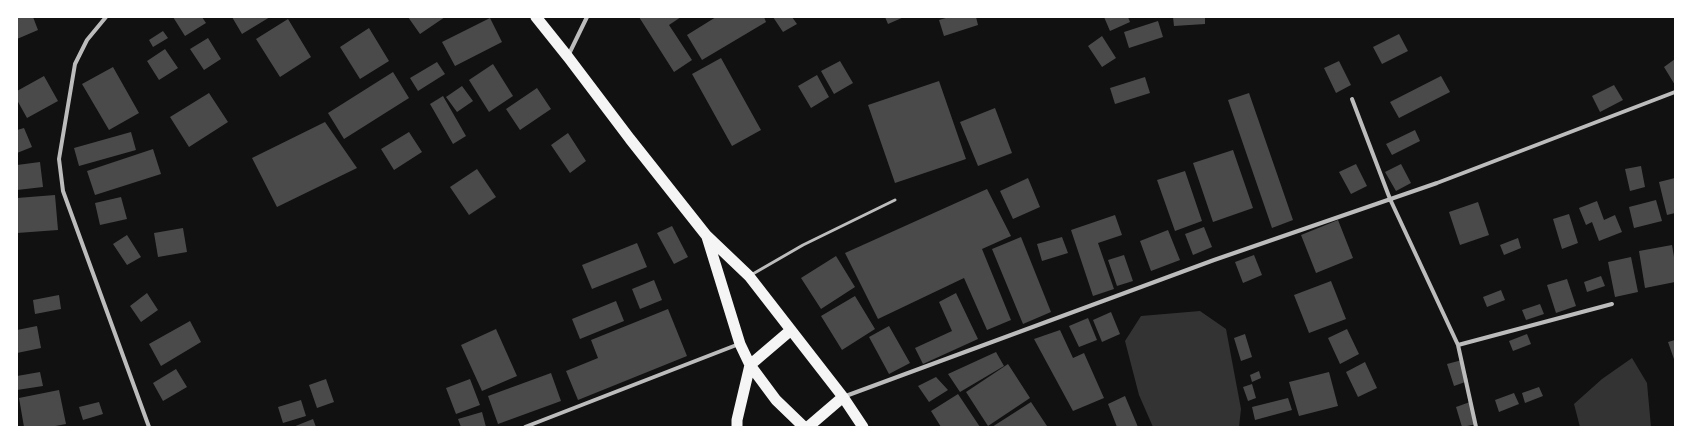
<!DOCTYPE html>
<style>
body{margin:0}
#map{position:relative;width:1692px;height:444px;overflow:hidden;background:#111;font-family:"Roboto Condensed",sans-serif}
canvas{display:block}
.frame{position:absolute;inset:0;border:18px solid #fff;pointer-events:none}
</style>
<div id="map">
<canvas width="1692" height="444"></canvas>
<div class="frame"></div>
</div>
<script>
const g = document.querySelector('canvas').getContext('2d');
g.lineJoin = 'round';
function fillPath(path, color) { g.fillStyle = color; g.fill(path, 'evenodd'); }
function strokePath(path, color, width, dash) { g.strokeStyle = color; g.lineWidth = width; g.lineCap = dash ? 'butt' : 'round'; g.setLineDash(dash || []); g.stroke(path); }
fillPath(new Path2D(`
 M1200 311 1226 329 1241 409 1239 427H1153L1139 395 1125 341 1141 316Z
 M1632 358 1647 383 1651 427H1580L1574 404 1602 379Z`), '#333');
fillPath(new Path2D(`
 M17 17H33L38 30 17 39Z
 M173 17H202L206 23 185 36Z
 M232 17H270L242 34Z
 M408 17H445L420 34Z
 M639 17H681L669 25 692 60 674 72Z
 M716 17H764L766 22 702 60 687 35Z
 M773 17H792L797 24 783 32Z
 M885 17H904L888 24Z
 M949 17H976L978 25 944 36 939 20Z
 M1104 17H1128L1130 22 1110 31Z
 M1173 17H1205V24L1174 26Z
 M490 18 502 42 455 66 442 42Z
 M288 19 311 57 280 77 256 39Z
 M1158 21 1163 37 1129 48 1124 32Z
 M369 28 389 61 360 79 340 47Z
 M163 31 168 38 153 47 149 40Z
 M1399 34 1408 51 1382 64 1373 47Z
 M1102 36 1116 58 1102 67 1088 46Z
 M208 38 221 59 204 70 190 49Z
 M165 49 178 68 159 80 147 61Z
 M721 58 761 130 732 146 692 74Z
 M1675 59V85L1664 67Z
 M840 61 853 83 834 94 821 71Z
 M1339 61 1351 85 1336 93 1324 68Z
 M437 62 445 74 418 91 410 78Z
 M493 64 513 96 489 112 469 80Z
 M113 67 139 113 109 130 82 84Z
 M393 72 409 98 344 139 328 113Z
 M817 75 829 97 811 108 798 86Z
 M44 76 58 101 27 118 17 100V91Z
 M1441 76 1450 92 1399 118 1390 102Z
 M1145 77 1150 93 1115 104 1110 88Z
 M939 81 966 159 895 183 868 105Z
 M1614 85 1623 100 1600 112 1592 96Z
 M462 86 473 101 457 112 446 97Z
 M537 88 551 109 520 130 506 109Z
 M209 93 228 122 189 147 170 117Z
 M1249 93 1293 220 1272 228 1228 100Z
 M443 96 466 136 453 144 430 104Z
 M995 108 1012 153 978 166 960 122Z
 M325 122 357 168 277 207 252 158Z
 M24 128 32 147 17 153V130Z
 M1415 130 1420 141 1392 155 1386 144Z
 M131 132 136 150 79 166 74 148Z
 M409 132 422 152 394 170 381 149Z
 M568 133 586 161 570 173 551 145Z
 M153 149 161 174 95 195 87 171Z
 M1233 150 1253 208 1213 222 1193 163Z
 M40 162 43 187 17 190V165Z
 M1356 164 1367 186 1351 194 1339 172Z
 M1401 164 1411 183 1396 191 1385 172Z
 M1641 166 1645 187 1630 191 1625 169Z
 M477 169 496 197 469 215 450 187Z
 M1185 171 1202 221 1175 231 1157 180Z
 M1028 178 1040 207 1013 219 1000 191Z
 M1675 178V213L1667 215 1659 182Z
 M987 189 1011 236 982 249 1011 320 987 330 964 278 878 319 845 253Z
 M55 195 58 230 17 233V198Z
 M121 197 127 219 100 225 95 203Z
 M1656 200 1662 221 1634 228 1629 207Z
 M1597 201 1604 220 1615 215 1622 232 1599 241 1592 222 1586 225 1579 208Z
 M1478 202 1489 235 1460 245 1449 212Z
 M1569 214 1578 243 1562 249 1553 219Z
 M1115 215 1122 235 1098 243 1114 289 1093 296 1071 230Z
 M1338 220 1353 258 1316 273 1301 235Z
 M672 226 688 257 674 264 657 233Z
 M1204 227 1212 247 1193 255 1185 234Z
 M183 228 187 252 158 257 154 233Z
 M1168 230 1180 260 1151 271 1140 241Z
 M127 235 141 257 127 265 113 244Z
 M1021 237 1051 312 1023 324 992 249Z
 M1062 237 1068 253 1042 261 1037 244Z
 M1518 238 1521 248 1504 255 1500 245Z
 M637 243 647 267 592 289 582 265Z
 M1672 245 1675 263V282L1645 288 1639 251Z
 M1124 255 1133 281 1117 286 1108 260Z
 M1254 255 1262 275 1243 283 1235 262Z
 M836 256 855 287 821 309 801 278Z
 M1631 257 1638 292 1615 297 1608 262Z
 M1601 276 1605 286 1587 292 1584 282Z
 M1567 279 1576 306 1556 313 1547 285Z
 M654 280 662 300 640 309 632 289Z
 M1331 281 1346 319 1309 333 1294 295Z
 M1501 290 1505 300 1487 307 1483 297Z
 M147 293 158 310 141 322 130 306Z
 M956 293 978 339 923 364 915 348 952 331 939 302Z
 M59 295 61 309 35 314 33 300Z
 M855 296 875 329 842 350 821 316Z
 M616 301 624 321 580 339 572 319Z
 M1540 304 1544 314 1526 320 1522 310Z
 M668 309 687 356 578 400 566 371 598 358 591 340Z
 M1111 312 1120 334 1102 342 1093 320Z
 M1088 318 1097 340 1079 347 1069 326Z
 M190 321 201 342 161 366 149 344Z
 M37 326 41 348 17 353V330Z
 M889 326 910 363 889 374 869 337Z
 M496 329 517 376 482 391 461 345Z
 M1347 329 1359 354 1340 364 1328 338Z
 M1060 330 1073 358 1084 353 1104 398 1073 411 1034 339Z
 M1245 334 1252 357 1241 361 1234 338Z
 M1527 334 1531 344 1513 351 1509 341Z
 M1675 340V362L1668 342Z
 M996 352 1004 366 960 392 948 374Z
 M1462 360 1468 381 1454 386 1447 364Z
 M1365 362 1377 388 1358 397 1346 372Z
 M1008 364 1030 398 988 426 966 392Z
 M176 369 187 387 163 401 153 383Z
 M1259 371 1261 378 1252 382 1250 375Z
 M40 372 43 386 17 390V376Z
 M1329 372 1338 406 1299 416 1289 382Z
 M551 373 561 401 498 424 488 396Z
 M936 377 948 390 929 402 918 386Z
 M326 379 334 402 317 408 309 385Z
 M470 379 480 405 456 414 446 388Z
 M1252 384 1256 398 1248 401 1243 387Z
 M1539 387 1543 396 1525 403 1522 393Z
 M59 390 66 424 50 427H24L19 398Z
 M1514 393 1519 404 1499 412 1495 400Z
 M958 394 980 427H941L931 411Z
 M1125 396 1138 427H1117L1108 404Z
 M1288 398 1292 410 1255 420 1252 407Z
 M301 400 306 416 283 423 278 407Z
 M99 402 103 414 83 420 79 407Z
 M1031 402 1047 426 1045 427H992Z
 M1470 402 1477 424 1462 427 1456 407Z
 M482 412 486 427H461L458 419Z
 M313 419 316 427H293Z`), '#4a4a4a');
strokePath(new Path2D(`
 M751 275 803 245 895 200`), '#bcbcbc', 3);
strokePath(new Path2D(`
 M106 17 87 40 75 64 59 159 63 191 149 427
 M568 56 587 17
 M1352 99 1390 199 1458 345 1612 304
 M1458 345 1476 427
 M843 397 1214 260 1437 183 1675 92
 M525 427 739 344`), '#bcbcbc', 4);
strokePath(new Path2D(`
 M536 17 568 57 630 139 706 235 749 276 843 397 863 427
 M707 237 740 344 750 365 776 400 804 427
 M737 427V420L750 365 791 330
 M808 427 843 397`), '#f5f5f5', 11);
</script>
